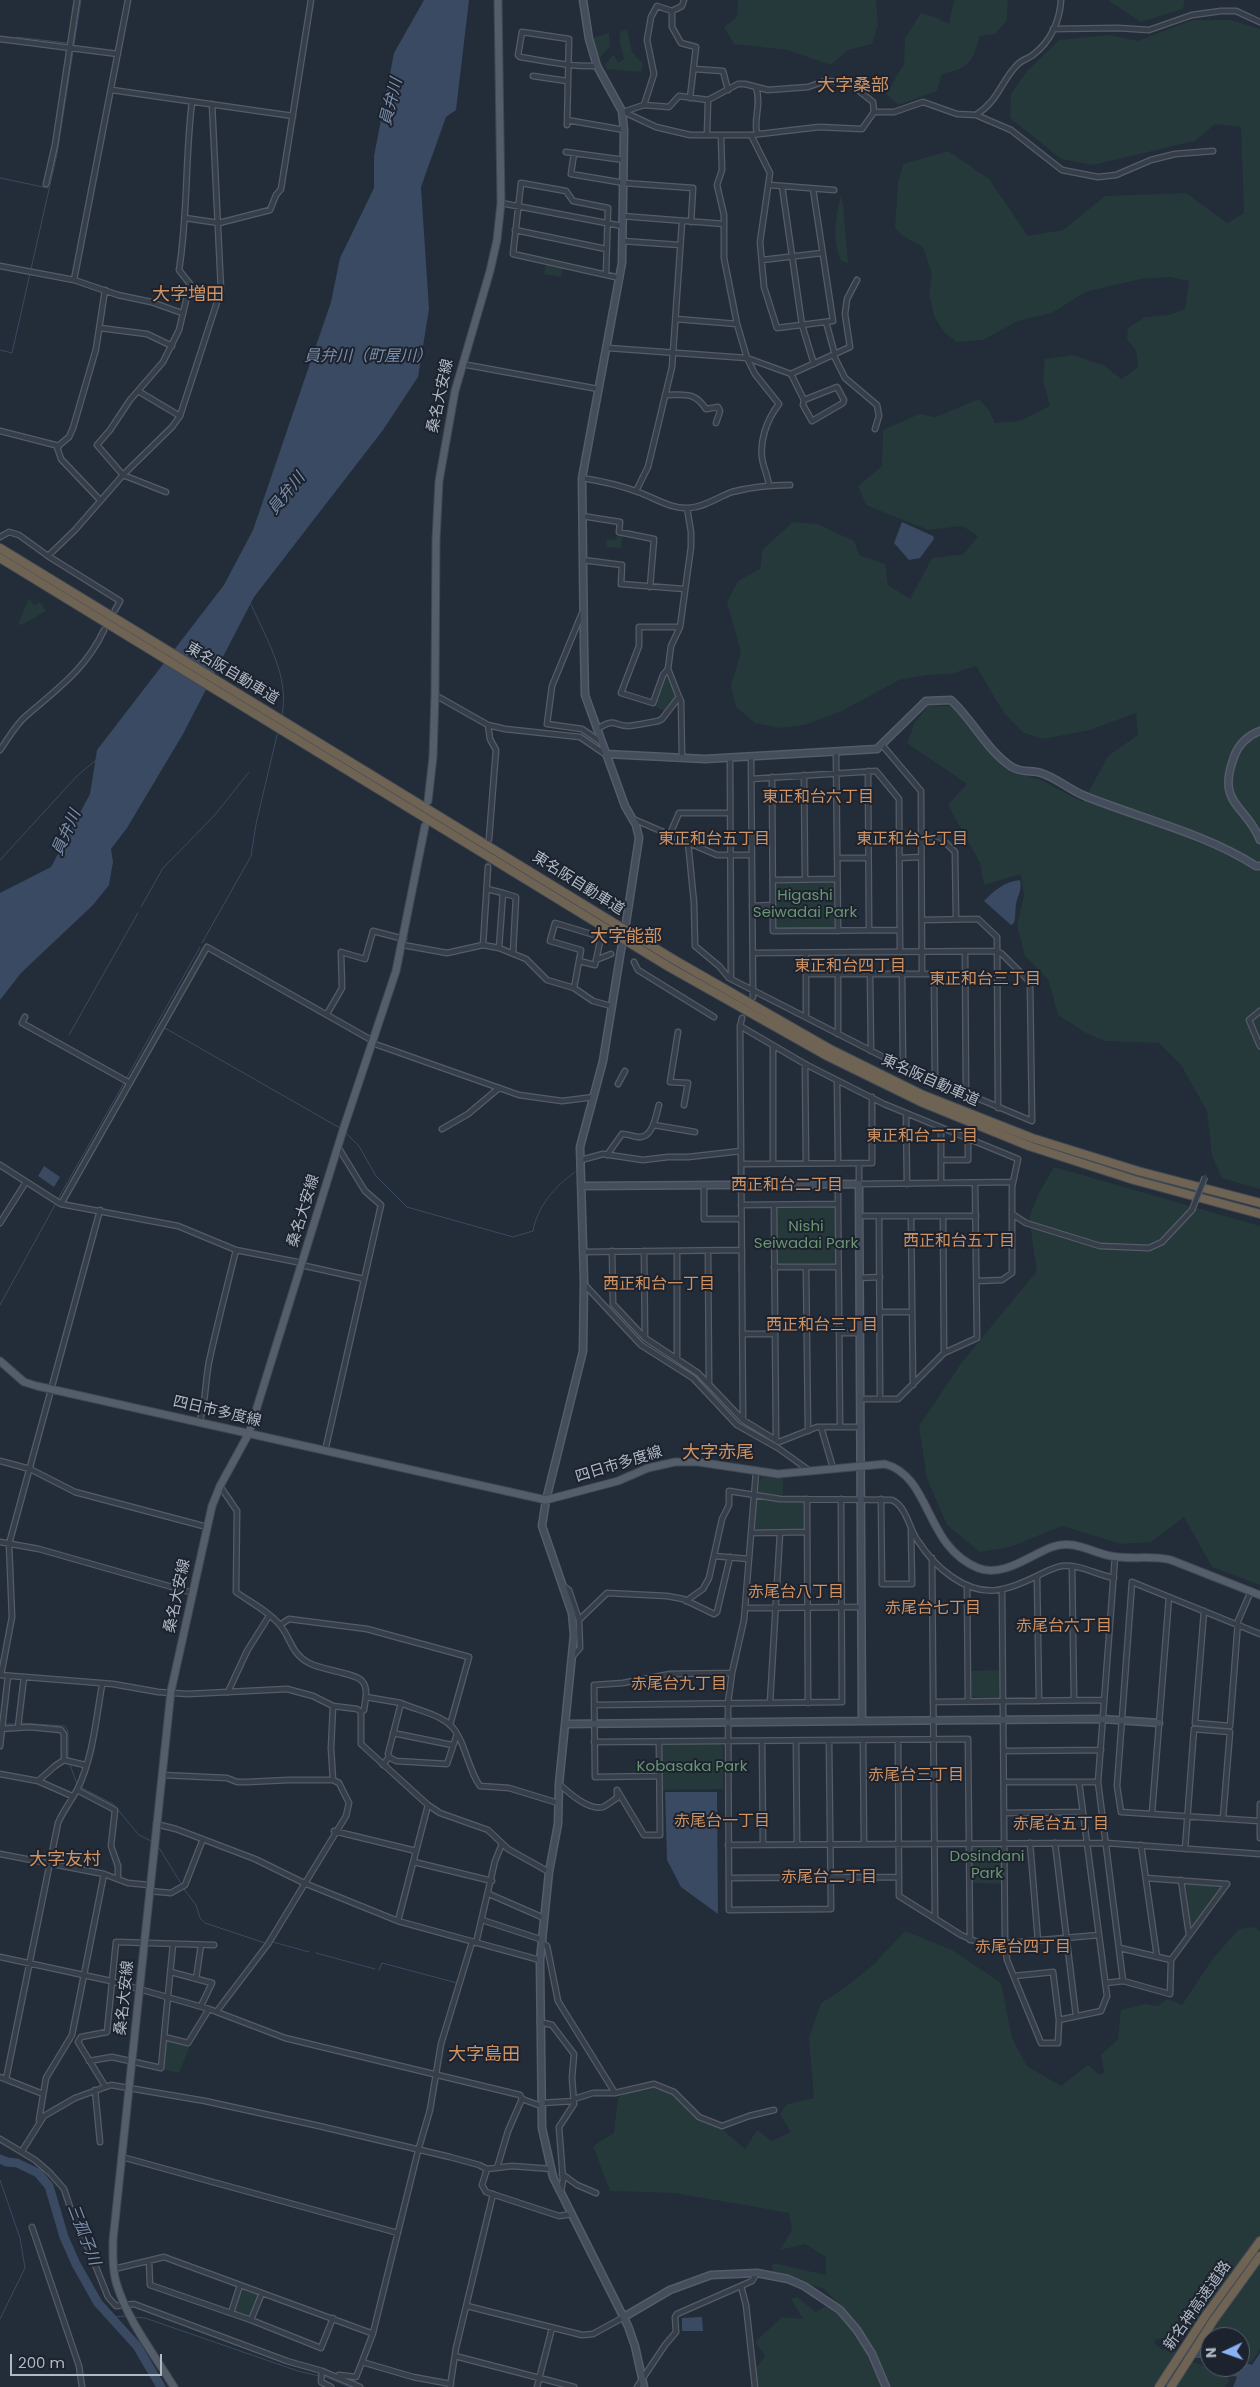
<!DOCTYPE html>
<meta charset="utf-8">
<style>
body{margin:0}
#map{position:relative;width:1260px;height:2387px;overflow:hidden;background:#232c39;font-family:Poppins,sans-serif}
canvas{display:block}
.north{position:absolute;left:1200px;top:2327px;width:50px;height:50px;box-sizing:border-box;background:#1c232e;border:1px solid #585f6b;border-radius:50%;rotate:267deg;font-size:14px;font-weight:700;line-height:20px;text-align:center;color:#b1b9c6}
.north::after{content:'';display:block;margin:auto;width:18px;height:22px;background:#89b2f3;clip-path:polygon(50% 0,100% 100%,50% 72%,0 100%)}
.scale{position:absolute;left:10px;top:2354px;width:152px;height:22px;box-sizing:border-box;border:2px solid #b1b9c6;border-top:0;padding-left:6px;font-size:15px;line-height:18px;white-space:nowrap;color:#b1b9c6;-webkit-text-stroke:4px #1c232e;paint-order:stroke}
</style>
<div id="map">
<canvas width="1260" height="2387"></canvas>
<div class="north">N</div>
<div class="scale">200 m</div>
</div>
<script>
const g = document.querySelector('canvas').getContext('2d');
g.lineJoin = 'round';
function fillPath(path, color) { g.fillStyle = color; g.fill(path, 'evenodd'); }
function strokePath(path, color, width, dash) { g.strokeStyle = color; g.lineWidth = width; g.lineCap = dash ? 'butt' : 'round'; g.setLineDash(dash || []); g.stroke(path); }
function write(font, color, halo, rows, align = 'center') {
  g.font = font + ' Poppins,"Noto Sans JP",sans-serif'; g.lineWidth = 4; g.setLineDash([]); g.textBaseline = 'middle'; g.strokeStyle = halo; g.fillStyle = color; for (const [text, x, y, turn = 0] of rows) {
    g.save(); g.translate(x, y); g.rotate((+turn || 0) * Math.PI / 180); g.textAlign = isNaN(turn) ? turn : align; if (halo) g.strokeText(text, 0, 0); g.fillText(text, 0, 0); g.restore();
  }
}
fillPath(new Path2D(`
 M738 0H876L878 25 872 44 848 50 831 65 787 50 734 44 724 27 737 17Z
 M954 0H1008L1007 20 995 34 980 36C972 63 969 68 942 74L937 91 898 105 886 94 904 64 905 38 921 13 935 17 949 24Z
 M1108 0H1185L1183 9 1141 22Z
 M1193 20H1231L1260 29V1189L1222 1178 1212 1156 1207 1111 1181 1065 1159 1043 1105 1041 1086 1033 1058 1015 1048 979 1025 956 1017 925 1024 895 1021 874 984 885 980 863 948 805 967 784 907 743 915 722 928 706H954L983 743 1016 772 1041 780 1083 802 1108 756 1138 735 1136 713 1090 730 1044 739 1024 733 1004 713 976 666 951 674 927 675 899 680 842 711 805 725 778 728 755 723 736 707 731 685 741 652 727 602 738 581 760 569 763 549 793 522 817 524 854 541 859 555 885 564 888 585 910 599 932 558 964 554 978 536 962 526 928 530 866 505 858 486 882 466 883 430 919 414 936 417 979 399 988 409 995 423 1020 421 1050 406 1043 380 1045 359 1073 355 1103 365 1122 379 1138 367 1136 351 1127 339 1128 328 1145 317 1169 315 1185 309 1189 281 1169 277 1141 279 1085 292 1052 313 1018 321 983 340 957 342 944 332 934 316 929 294 932 274 923 247 903 236 895 228 898 183 903 164 948 151 989 179 1028 236 1063 230 1105 196 1186 193 1227 223 1244 213 1241 127 1215 124 1195 141 1093 165 1061 159 1010 118 1011 94 1027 71 1059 40 1109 35 1137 41Z
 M627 29 632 52 643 64 641 72 607 69 605 65 614 54 618 63 624 59 620 43V32Z
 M609 33 610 46 597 61 591 38Z
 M841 196 843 205 848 263 841 261C832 240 835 218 841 196Z
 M546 263 563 267 561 277 544 274Z
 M617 534 623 535 621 548 606 547 607 539 616 540Z
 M29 598 34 605 40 602 46 611 22 625 18 624Z
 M668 671 678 696 666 712 653 705 665 672Z
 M834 881V929H777L775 927 776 882Z
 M1054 1167 1260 1226V1585L1212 1567 1184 1517 1151 1542 1121 1544 1062 1526 1010 1547 980 1552 947 1525 927 1479 919 1426 962 1362 1037 1271 1029 1218 1038 1195Z
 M778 1207H835V1264L778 1265 776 1208Z
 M762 1477 783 1478V1497L758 1493V1482Z
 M758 1498 781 1502 803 1501 805 1528 803 1530 756 1531 754 1528 756 1500Z
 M1001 1670 999 1699 970 1697V1671Z
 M663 1744H720L723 1746V1789L662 1790Z
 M973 1846H1001L1002 1884 972 1883Z
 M1186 1883 1219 1886 1221 1889 1194 1925H1190Z
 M1254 1927 1260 1931V2349L1251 2363 1240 2359V2337H1210V2348L1187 2331 1179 2337 1157 2339 1154 2343 1162 2350 1170 2347 1189 2356 1192 2361 1230 2379 1225 2387H757L754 2371 765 2356 755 2342 782 2317 803 2319 791 2299 797 2297 816 2312 822 2308 837 2302 824 2289 772 2271 773 2263 826 2275V2257L805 2244 780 2250 792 2230 789 2213 675 2193 610 2191 593 2146 614 2133 618 2098 625 2093 636 2091 643 2086H655L673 2093 693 2115 721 2128 745 2149 757 2130 772 2141 791 2132 780 2114 787 2104 814 2098 809 2038 821 2003 846 1987 873 1965 905 1931 952 1950 1001 1983 1012 2038 1027 2066 1061 2086 1088 2065 1100 2075 1104 2072 1101 2055 1118 2039 1121 2010 1145 2004 1158 2006 1167 1999 1182 2005 1213 1958 1239 1929Z
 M166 2039 190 2046 179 2073 162 2069Z
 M241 2287 260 2294 250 2319 232 2312Z`), '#25383a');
fillPath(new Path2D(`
 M424 0H469L456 110 446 117 421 187 429 309 418 377 383 430 254 597 183 734 127 828 111 849 113 862 109 885 93 905 21 973 0 1000V893L51 867 90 794 97 750 224 585 253 530 331 302 340 258 374 188V156L394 53Z
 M902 522 933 536 934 539 920 558 909 560 894 543Z
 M1020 880C1022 891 1018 894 1016 904 1015 910 1016 916 1014 923L1011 925 984 901C995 890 1004 882 1020 880Z
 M44 1166 60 1177 54 1187 38 1176Z
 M665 1792H717L718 1914 681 1887 667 1860Z
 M702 2317 703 2331H682V2318Z
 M1184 2342 1198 2344 1210 2350V2366L1201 2358H1194Z
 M1260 2353V2387H1233L1237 2377 1214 2367H1240V2361L1252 2365Z`), '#394a62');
strokePath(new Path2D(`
 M16 37 67 43
 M0 178 48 188
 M0 350 12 353 57 154 81 0
 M251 604C266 639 290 676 282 715
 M0 860 77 776 96 760
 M141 907 163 868 214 816 249 772
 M202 943 251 856 256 824 278 731
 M163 1027 340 1128
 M69 1035 138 913
 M126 1079 200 947
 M345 1132 359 1146 376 1176 407 1207 513 1237 533 1231C537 1207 555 1186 575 1172
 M58 1199 124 1083
 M0 1305 56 1203
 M20 1723 65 1726 68 1731V1758
 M5 1724H16
 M69 1762 77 1784
 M80 1787 113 1804 139 1835 151 1841
 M158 1846 182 1885
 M184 1889 196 1905 200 1918 205 1923 265 1943
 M273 1942 309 1952
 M316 1953 375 1969
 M379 1970 382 1963 457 1983
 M0 2180 20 2238 25 2268 0 2319
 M112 2317 126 2316
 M133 2317 145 2318 298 2371 319 2376
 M323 2376 350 2387`), '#394a62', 1);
strokePath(new Path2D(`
 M0 2159 7 2162 17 2163 38 2173 49 2186 64 2237 76 2264 98 2303 137 2346 161 2387`), '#394a62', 9);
strokePath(new Path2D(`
 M488 867 489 839`), '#38414e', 4.5, [4.5, 2]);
const street = new Path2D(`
 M672 11V27L681 43 696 47 690 98
 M1053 29 1118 28 1149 30 1192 15 1221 11H1236L1260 22
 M0 39 118 54
 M694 69 723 71 728 90
 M533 76 567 81
 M756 87C762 106 753 118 757 134
 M112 90 293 116
 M644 105 654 74 647 40 651 17 657 6 672 11 682 6 684 0
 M622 111 656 127 690 135H751L819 127 862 129 874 112 873 102 848 82 825 81 808 87 768 90 745 84H738L708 100 679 96 669 107 644 105 626 111
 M874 112H894L923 102 957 114 976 115 1011 130 1062 170 1098 177 1116 175 1151 160 1175 154 1213 151
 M976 115C1000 99 1000 82 1018 64 1022 60 1030 58 1034 54 1051 41 1060 20 1061 0
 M567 120 624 130
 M567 125 569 39 522 32 518 55 520 57C545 61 571 67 597 66
 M707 135 708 100
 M751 135 770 173 760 242 764 287 777 328 833 321 813 189
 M721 136 722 170 717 185 724 215V258L737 324 747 358 755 374 779 404C767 419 758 443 763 463 765 471 768 477 769 486
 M566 152 624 160
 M574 153 571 174 624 183 693 188 691 222
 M46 184 55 145 77 0
 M770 185 834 190
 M782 186 802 325 814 364
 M501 203 622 226
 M622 216 724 224
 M185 218 219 223 270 210 276 195 281 189 311 0
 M515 230 606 249
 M622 241 680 245
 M762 260 822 253
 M0 266 74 280 118 295 151 302 182 313
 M606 274 608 208 573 201 566 191 521 183 513 254 620 278
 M74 280 128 0
 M676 319 737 324
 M826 322 835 355
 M100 328 147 334 172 346
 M608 348 747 358 791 374 850 347 845 314 847 299 857 280
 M834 356 845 378 877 405 879 416 875 429
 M462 364 598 389
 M791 374 804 400 837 387 844 400 843 403 812 421 803 405 804 400
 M138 391 180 416
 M665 395C685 395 694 391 706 409L718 407 720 411 716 423
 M0 431 59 446
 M582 478C601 481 620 485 638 492 655 498 670 509 689 508 705 507 718 497 732 492 751 487 771 485 790 485
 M636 491 648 467 672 367 682 222
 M166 492 123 475 97 445 110 430 130 400 163 362 179 330 190 284 179 270C188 216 185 158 192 102
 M100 500 61 459 57 447 69 437 73 428 96 349 105 290
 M582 516 620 522 619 532 654 539 650 587
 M0 537 9 532 19 535 48 556 120 601 115 610
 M48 556 75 530 123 475 172 427 180 416 221 290 212 104
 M583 560 622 565 621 584 684 589
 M582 613 552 686 547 724 582 729 601 742
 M668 669 663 675 653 703 621 693 639 646V627H680
 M435 695 488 725 505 729 580 737 605 754
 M679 697 681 701 682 758
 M488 725 490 739 496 750 489 839
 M597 729C616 717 613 726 629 726 638 725 648 723 658 721L662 719 679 697 668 669 671 646 680 627 691 547V532L687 508
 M883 746 921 791 922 974
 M0 750C8 739 16 724 26 716 57 689 86 669 104 630
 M836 753 838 931
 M751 757 753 997
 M730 758 731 979
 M868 771 869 930
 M804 775 805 879
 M772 777 773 931 900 930
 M751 779 876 771 899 799 900 952
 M633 819 717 855H752
 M670 834 679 813H730
 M921 837H940L955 852 956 919
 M688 842 694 903 695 946 719 966 729 978 903 1067 1032 1121 1030 982 1002 954 997 951 753 953
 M837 858H868
 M900 858 921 857
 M773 880 837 879
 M487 889 503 893 499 948
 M503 893 516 897 513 953
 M752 906 773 905
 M922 920 978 919 997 937 998 1108
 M403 945 447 953 483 945 499 948 526 959 547 980 574 988 593 1001 611 1006
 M483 945 488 867
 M965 952 966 1095
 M806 953V1017
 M596 960 611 954
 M634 962 638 970 714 1017
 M806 974H934L935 1081
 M870 974 871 1051
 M902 974 903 1067
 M838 975V1034
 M574 988 579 961 595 965 601 937 555 923 550 941 581 950 579 961
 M1260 1011 1249 1020 1260 1046
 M327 1014 342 988 341 952 365 959 373 931 404 939
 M25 1017 22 1023 130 1083
 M742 1018 740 1026 743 1420
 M740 1026 805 1064 884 1104 1018 1159 1012 1187V1273L1002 1280 977 1281
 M678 1032 670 1082 688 1083 684 1105
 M372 1043 519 1095 562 1101 594 1097
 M773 1046V1163
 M805 1064 806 1163
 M837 1081 838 1163
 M618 1084 625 1071
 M906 1113 907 1184
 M654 1125 695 1132
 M941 1128V1183
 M442 1129 468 1114 499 1088
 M607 1155 622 1134C627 1134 632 1136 638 1137 653 1139 656 1115 659 1105
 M581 1160 603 1154 643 1160 668 1157H688L741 1151
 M941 1160H968V1140
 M859 1163V1184L1013 1182
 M741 1164 872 1163V1097
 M0 1165 61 1204 178 1226 236 1250 302 1263
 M704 1185V1219H741
 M61 1204 207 947 373 1041
 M838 1204V1184
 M741 1205 838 1204 840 1427
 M774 1205 776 1440
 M1012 1214 1026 1223 1100 1246 1149 1248 1162 1242 1192 1210
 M859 1216H976
 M879 1216 880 1399
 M911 1216 913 1385
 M943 1216 944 1353
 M0 1223 26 1182
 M612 1251 613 1304 645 1338 698 1373 743 1420 779 1442 817 1427H861
 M644 1251 645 1338
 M677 1251V1359
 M708 1251 709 1384
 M583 1252 742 1250
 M301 1265 364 1279
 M774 1267H838
 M806 1267 808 1431
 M859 1278 880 1277
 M584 1284 641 1345 693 1378 737 1425 778 1448 810 1471
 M880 1312H912
 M839 1333H860
 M742 1334H775
 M860 1399H898L944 1353 977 1338 975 1183
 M199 1423C206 1404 205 1382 209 1362 217 1325 227 1287 236 1250
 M821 1427 833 1468
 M325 1451 381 1205 365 1191 338 1147
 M0 1461 30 1469 75 1492 207 1527
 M756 1472 744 1620 732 1673 728 1703 729 1910 831 1909 829 1741
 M220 1486 237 1511 236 1592C250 1602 268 1611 279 1624 291 1637 290 1653 309 1663 321 1670 356 1673 362 1681 369 1689 365 1701 364 1710L361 1712V1744L428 1805 440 1813 488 1830 508 1849 549 1872
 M807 1499 808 1703
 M881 1499 882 1584H912L911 1531
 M751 1533 807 1532
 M0 1542 39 1549 193 1593
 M714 1556 749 1559
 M932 1558 935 1918
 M1072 1566 1074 1700
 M1037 1576 1039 1701
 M562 1585 569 1590 579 1620 607 1593 667 1596 683 1599 714 1614 717 1612 730 1557
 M967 1586 968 1701
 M1002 1591 1005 1944 1007 1960 1041 2043H1058L1059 2020 1053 1972 1014 1976
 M686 1601 703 1589 709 1578 722 1519 729 1505V1491L780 1499 892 1500C907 1507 909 1529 918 1541 927 1555 939 1568 952 1577 984 1599 1006 1591 1037 1576 1045 1572 1054 1567 1062 1566 1080 1564 1097 1575 1114 1578
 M746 1608 862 1607
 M1204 1611 1195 1723 1230 1726 1238 1621 1251 1591
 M280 1625 289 1619 367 1629 469 1657 450 1725
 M573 1656 580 1648 579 1620
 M0 1675 113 1684 158 1692 188 1694 287 1689 313 1696 333 1706 357 1709 361 1712
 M1 1675 12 1617 9 1544 100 1210
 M228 1692 247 1651 269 1616
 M366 1697 401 1703
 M933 1702 1104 1700
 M770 1703 780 1533
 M594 1705 842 1702 841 1499
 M18 1727 24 1677
 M0 1729 30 1727 61 1730 64 1734V1760L85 1765
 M393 1733 452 1745
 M863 1740 864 1844
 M898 1740 899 1896 961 1935 984 1945 1099 1935
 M762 1741 763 1845
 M796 1741 797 1845
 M594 1742 968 1739 970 1940
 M0 1746 8 1676
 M1004 1751 1101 1750
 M389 1757 396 1761 447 1764 457 1734
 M383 1765 389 1757 388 1754 401 1703C416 1710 432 1712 445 1721 465 1733 466 1767 480 1786L509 1788 558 1803
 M0 1774 38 1781 55 1766 64 1760
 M162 1775 227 1778 237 1782H247L289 1780H333L339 1783 349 1803 346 1816 268 1944 217 2011
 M659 1776 595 1777 594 1685 623 1683 670 1674 732 1673
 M333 1780 331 1748 333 1706
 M38 1781 72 1796
 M1004 1782H1098
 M559 1784C569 1793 589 1811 603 1807 608 1805 613 1800 617 1798V1790L644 1835H660L659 1742
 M77 1790 115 1810 111 1846 118 1866V1879
 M1260 1804V1838
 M1004 1813 1083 1812
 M1152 1813 1169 1597
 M1259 1821 1121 1812 1117 1786 1132 1582 1260 1634
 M156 1824 176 1829 255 1859 304 1883 398 1921 540 1960
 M334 1831 416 1851
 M1030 1843 1038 1941
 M1055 1843 1076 2016
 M728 1845 1106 1843 1260 1854
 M1141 1845 1157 1957
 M1185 1849 1194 1729 1230 1732 1223 1818
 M0 1854 104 1874 128 1883 149 1885
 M414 1862 492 1881
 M729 1878 899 1877
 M1146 1878 1227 1884
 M1181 1880 1189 1935
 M149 1891 171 1893 185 1885 203 1839
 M489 1894 544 1918
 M482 1920 543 1940
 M398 1921 428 1805
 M476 1943 495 1861 502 1844
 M542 1943 547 1946 558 2001 615 2093
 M1120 1948 1171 1960 1227 1884
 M0 1957 111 1981 209 2009 285 2038 520 2095 522 2099 541 2106
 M171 1972 212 1983 201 2006
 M196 1979 201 1945
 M1123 1981 1170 1994 1171 1960
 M1106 1983 1123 1981 1098 1782 1115 1557
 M1059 2020 1101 2011 1107 1996 1079 1782
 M540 2022 552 2025 574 2054 572 2078 574 2104 559 2127 563 2180 561 2191
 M164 2037 188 2043 209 2009
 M89 2061 112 2057 161 2068 173 1944
 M0 2077 43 2094
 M6 2079 58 1823C63 1811 71 1801 77 1790 93 1758 96 1719 102 1685
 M105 2086 78 2042 81 2037 107 2032 116 1942 214 1945
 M95 2090 100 2142
 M574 2099 593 2093H615L654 2084 674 2092 699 2117 722 2126 749 2116 774 2110
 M541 2103 574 2101
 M39 2120 46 2078 72 2035 104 1874
 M0 2139 35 2160 50 2173 64 2189 76 2225 90 2252 108 2297 116 2306 134 2304 287 2361 322 2371 360 2387
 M22 2151 44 2116 75 2098 111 2085 205 2101 319 2126 450 2157 479 2165 487 2169 512 2166 552 2169
 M122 2157 398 2233
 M497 2168 508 2131 522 2099
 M487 2169 482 2185 486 2192 559 2216 572 2214
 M562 2174 577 2185 596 2193
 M32 2227 79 2366 82 2387
 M149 2261 150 2285 251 2320 321 2348 333 2318
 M114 2269 164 2257 371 2333
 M741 2286 746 2305 755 2387
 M467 2306 582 2335 593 2334 624 2317
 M231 2313 240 2285
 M251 2320 262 2293
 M455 2356 574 2387
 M322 2371 321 2382 331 2387
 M339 2375 356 2377 362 2362
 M451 2384 413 2377 362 2362 373 2333 418 2151 430 2110 441 2044 472 1942
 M450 2387 456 2348 493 2194
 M537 2387 552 2328
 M637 2387 665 2345 676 2332 675 2317 677 2314 752 2281 757 2273`);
const secondary = new Path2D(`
 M583 0 589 39 597 66 622 111 624 130 622 263 582 478 584 647 585 695 625 806 636 825 639 838 626 923
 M1260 731C1248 735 1238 745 1234 757 1216 805 1246 804 1260 840
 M606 754 705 759 877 749 926 701 951 700C973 720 986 750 1012 767 1022 773 1031 770 1041 773 1055 777 1070 790 1085 796 1142 819 1204 833 1256 866H1260
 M622 944 603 1061 580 1147 584 1281 583 1351 546 1500 542 1526 572 1613 574 1635 559 1784 558 1824 549 1872 540 1960 542 2128 553 2177 628 2326 635 2346 644 2387
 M862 1721 1103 1719 1159 1723
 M566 1724 862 1721 859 1184 582 1186
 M624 2317 670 2290 711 2275 757 2273 788 2279 804 2286 840 2310 857 2330 872 2354 886 2387`);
const primary = new Path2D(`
 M428 801 433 757 435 695 436 540 439 481 455 391 490 271 497 240 501 203 498 0
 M0 1361 24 1382 37 1386 546 1500 618 1481 648 1468 675 1462H698L778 1474 885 1464C932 1477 924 1546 978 1568 1003 1578 1030 1555 1052 1547 1074 1539 1090 1552 1111 1556 1131 1560 1151 1555 1171 1560L1260 1595
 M174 2387C154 2354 127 2320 116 2282 112 2268 113 2254 113 2240L171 1691 212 1506 220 1486 249 1433 344 1127 396 971 425 826`);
const highway = new Path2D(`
 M0 548 673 959 830 1049 923 1095 1032 1138 1138 1171 1260 1203
 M0 558 669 967 827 1056 921 1102 1029 1146 1134 1180 1260 1214
 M1159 2387 1206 2315 1260 2241
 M1171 2387 1213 2321 1260 2256`);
strokePath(street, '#545c67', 7);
strokePath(secondary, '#545c67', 9);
strokePath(primary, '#404753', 9);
strokePath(highway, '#414954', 10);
strokePath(street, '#363e4a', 4.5);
strokePath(secondary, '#444d5c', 6);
strokePath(primary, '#545d6a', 7);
strokePath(highway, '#6f6454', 8);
const streetBridge = new Path2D(`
 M1192 1210 1205 1177`);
strokePath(streetBridge, '#545c67', 7, []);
strokePath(streetBridge, '#363e4a', 4.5);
write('15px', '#b1b9c6', '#1c232e', [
 ["桑名大安線",441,396,-78],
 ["東名阪自動車道",232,674,31],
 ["東名阪自動車道",578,884,32],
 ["東名阪自動車道",930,1081,24],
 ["桑名大安線",304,1211,-73],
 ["四日市多度線",217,1412,13],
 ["四日市多度線",619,1465,-17],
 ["桑名大安線",178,1596,-78],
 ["桑名大安線",125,1998,-84],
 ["新名神高速道路",1198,2306,-55]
]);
write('15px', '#699573', '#1c232e', [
 ["Higashi",805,896],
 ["Seiwadai Park",805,913],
 ["Nishi",806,1227],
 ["Seiwadai Park",806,1244],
 ["Kobasaka Park",692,1767],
 ["Dosindani",987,1857],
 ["Park",987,1874]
]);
write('italic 16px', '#7b8fac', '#1c232e', [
 ["員弁川",392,102,-76],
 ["員弁川（町屋川）",368,357],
 ["員弁川",287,494,-51],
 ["員弁川",67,833,-66],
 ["三孤子川",83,2235,69]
]);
write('16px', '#cf9263', '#1c232e', [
 ["東正和台六丁目",818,798],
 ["東正和台五丁目",714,840],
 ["東正和台七丁目",912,840],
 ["東正和台四丁目",850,967],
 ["東正和台三丁目",985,980],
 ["東正和台二丁目",922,1137],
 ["西正和台二丁目",787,1186],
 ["西正和台五丁目",959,1242],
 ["西正和台一丁目",659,1285],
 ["西正和台三丁目",822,1326],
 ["赤尾台八丁目",796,1593],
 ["赤尾台七丁目",933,1609],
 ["赤尾台六丁目",1064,1627],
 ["赤尾台九丁目",679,1685],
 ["赤尾台三丁目",916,1776],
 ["赤尾台一丁目",722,1822],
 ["赤尾台五丁目",1061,1825],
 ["赤尾台二丁目",829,1878],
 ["赤尾台四丁目",1023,1948]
]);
write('18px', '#cf9263', '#1c232e', [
 ["大字桑部",853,86],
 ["大字増田",188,295],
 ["大字能部",626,937],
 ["大字赤尾",718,1453],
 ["大字友村",65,1860],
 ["大字島田",484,2055]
]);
</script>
